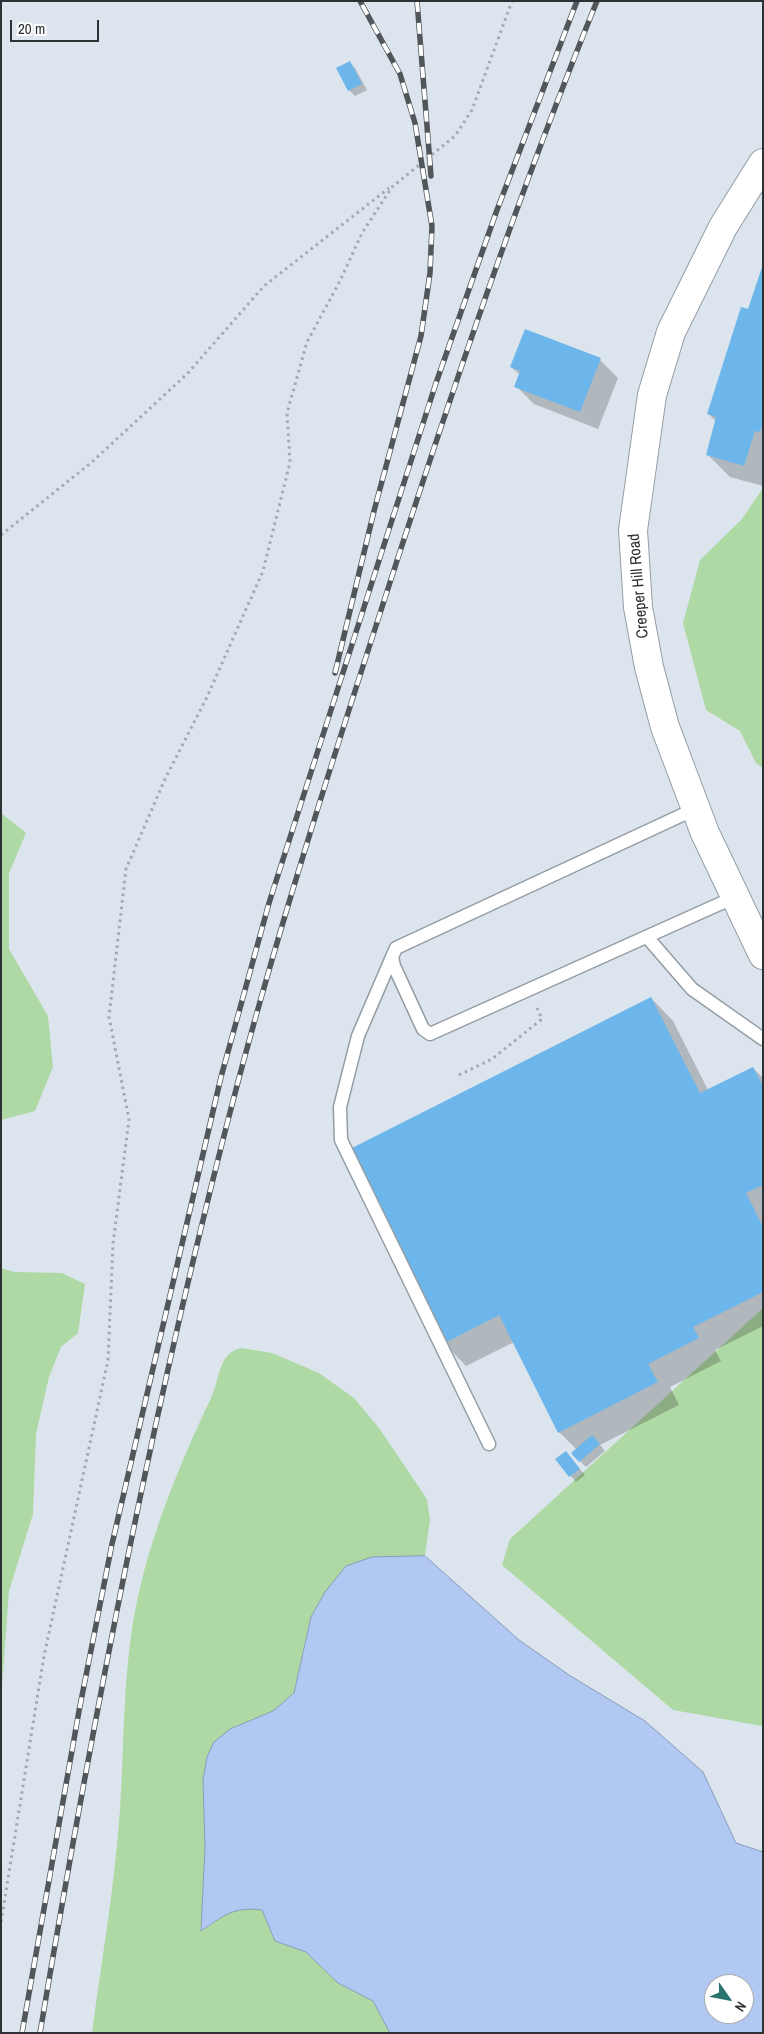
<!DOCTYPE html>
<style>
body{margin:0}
#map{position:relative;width:764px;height:2034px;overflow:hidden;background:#dce5ed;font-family:"Archivo Narrow",sans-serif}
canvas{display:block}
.frame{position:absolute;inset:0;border:2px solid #2d3134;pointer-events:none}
.north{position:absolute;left:704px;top:1974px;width:50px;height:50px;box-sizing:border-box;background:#fff;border:1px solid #abadae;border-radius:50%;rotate:123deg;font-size:14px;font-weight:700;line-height:20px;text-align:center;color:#2d3134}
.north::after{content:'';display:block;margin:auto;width:18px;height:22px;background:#29736f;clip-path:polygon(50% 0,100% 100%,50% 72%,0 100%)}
.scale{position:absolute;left:10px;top:20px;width:89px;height:22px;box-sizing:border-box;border:2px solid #2d3134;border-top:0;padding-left:6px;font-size:15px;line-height:18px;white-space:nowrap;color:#2d3134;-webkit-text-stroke:4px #fff;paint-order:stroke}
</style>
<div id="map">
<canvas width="764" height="2034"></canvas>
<div class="frame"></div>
<div class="north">N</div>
<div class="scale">20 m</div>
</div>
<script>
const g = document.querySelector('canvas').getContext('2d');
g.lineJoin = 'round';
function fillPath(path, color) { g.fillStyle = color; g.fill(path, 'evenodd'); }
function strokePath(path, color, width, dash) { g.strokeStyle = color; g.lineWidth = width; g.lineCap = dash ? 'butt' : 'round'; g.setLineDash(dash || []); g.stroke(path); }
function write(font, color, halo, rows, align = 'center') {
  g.font = font + ' "Archivo Narrow",sans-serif'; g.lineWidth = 4; g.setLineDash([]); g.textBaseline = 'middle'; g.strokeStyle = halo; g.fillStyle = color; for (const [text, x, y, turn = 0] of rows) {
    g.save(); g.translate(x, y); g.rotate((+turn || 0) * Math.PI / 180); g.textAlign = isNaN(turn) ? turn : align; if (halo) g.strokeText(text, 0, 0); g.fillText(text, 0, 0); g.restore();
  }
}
fillPath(new Path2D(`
 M763 488V768L756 763 740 731 706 710 683 623 700 560 742 519Z
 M1 813 26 833 9 873V949L48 1016 53 1067 35 1111 1 1120Z
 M1 1268 14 1272 62 1273 85 1284 78 1333 61 1347 49 1377 36 1434 33 1514 9 1591 1 1700Z
 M763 1308V1726H762L673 1710 502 1565 510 1539Z
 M242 1348 272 1353 319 1373 354 1398 379 1428 427 1499 430 1520 425 1556 372 1557 311 1617 294 1693 273 1711 230 1729 203 1780 205 1847 201 1931C224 1915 234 1906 262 1910L275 1941 306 1952 338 1983 373 2001 390 2033H92C100 1970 111 1908 117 1845 125 1771 121 1696 133 1623 145 1548 178 1467 211 1398 220 1379 218 1352 242 1348Z`), '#afd9a4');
const water = new Path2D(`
 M425 1556 519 1640 569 1675 645 1721 703 1772 736 1843 763 1852V2033H390L373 2001 338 1983 306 1952 275 1941 262 1910C234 1906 223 1916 201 1931L205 1847 203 1780 207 1757 214 1742 230 1729 273 1711 294 1693 311 1617 325 1592 346 1566 372 1557ZM714 1984H744V2014H714Z`);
fillPath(water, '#b1c8f2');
strokePath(water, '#899bb9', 1);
fillPath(new Path2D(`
 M349 62 355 68 367 90 355 96 349 90Z
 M763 270V486L730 477 707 454 716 422 709 414Z
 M600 360 618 378 598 429 534 404 516 386 520 375 511 367Z
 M651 998 673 1021 708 1090 753 1068 763 1078V1326L715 1350 721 1361 670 1387 679 1405 600 1445 605 1451 586 1467 580 1461 577 1450 559 1432 514 1342 466 1366 444 1343Z
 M566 1452 585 1475 576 1482 557 1460Z`), '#0003');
fillPath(new Path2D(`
 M350 61 362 84 348 91 336 68Z
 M762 267 763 423 760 432 755 431 744 466 706 455 716 417 707 414 741 307 748 309Z
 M525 329 601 358 580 412 514 387 520 371 510 367Z
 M651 997 700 1093 753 1067 763 1086V1185L746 1193 763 1227V1292L693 1327 699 1338 648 1364 658 1382 558 1433 499 1315 443 1344 346 1151Z
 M592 1435 600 1444 579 1462 571 1453Z
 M566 1451 580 1469 569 1477 555 1459Z`), '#6cb6eb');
const service = new Path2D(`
 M695 809 396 948 392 957 394 966 423 1029 430 1034 735 897
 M647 937 692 989 763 1039
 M392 957 358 1036 340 1107 341 1140 489 1444`);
const tertiary = new Path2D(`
 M763 163 723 227 671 332 652 395 633 530 638 607 649 667 665 727 705 833 763 955`);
strokePath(service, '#949da4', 15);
strokePath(tertiary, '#949da4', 30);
strokePath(new Path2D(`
 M1 535 92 462 187 374 264 286 389 188
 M459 1075 492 1059 542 1019 537 1008
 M1 1922 44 1656 108 1360 113 1244 129 1119 109 1017 126 869 165 779 207 697 263 571 290 462 287 413 307 342 340 281 362 233 392 187 455 136 472 110 512 1`), '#a2a9b0', 3, [2.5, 4]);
strokePath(service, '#fff', 12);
strokePath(tertiary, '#fff', 28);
const rail = new Path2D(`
 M417 1 431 176
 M335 673 374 511 421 336 430 273 432 226 415 123 400 74 360 1
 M22 2033 79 1711 112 1544 221 1077 269 903 436 383 497 210 577 1
 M40 2033C94 1712 156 1392 239 1078 282 917 333 759 384 601 449 399 517 198 597 1`);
strokePath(rail, '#51565a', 5.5);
strokePath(rail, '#fff', 4, [11]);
write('16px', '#2d3134', '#fff', [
 ["Creeper Hill Road",639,586,-95]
]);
</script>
